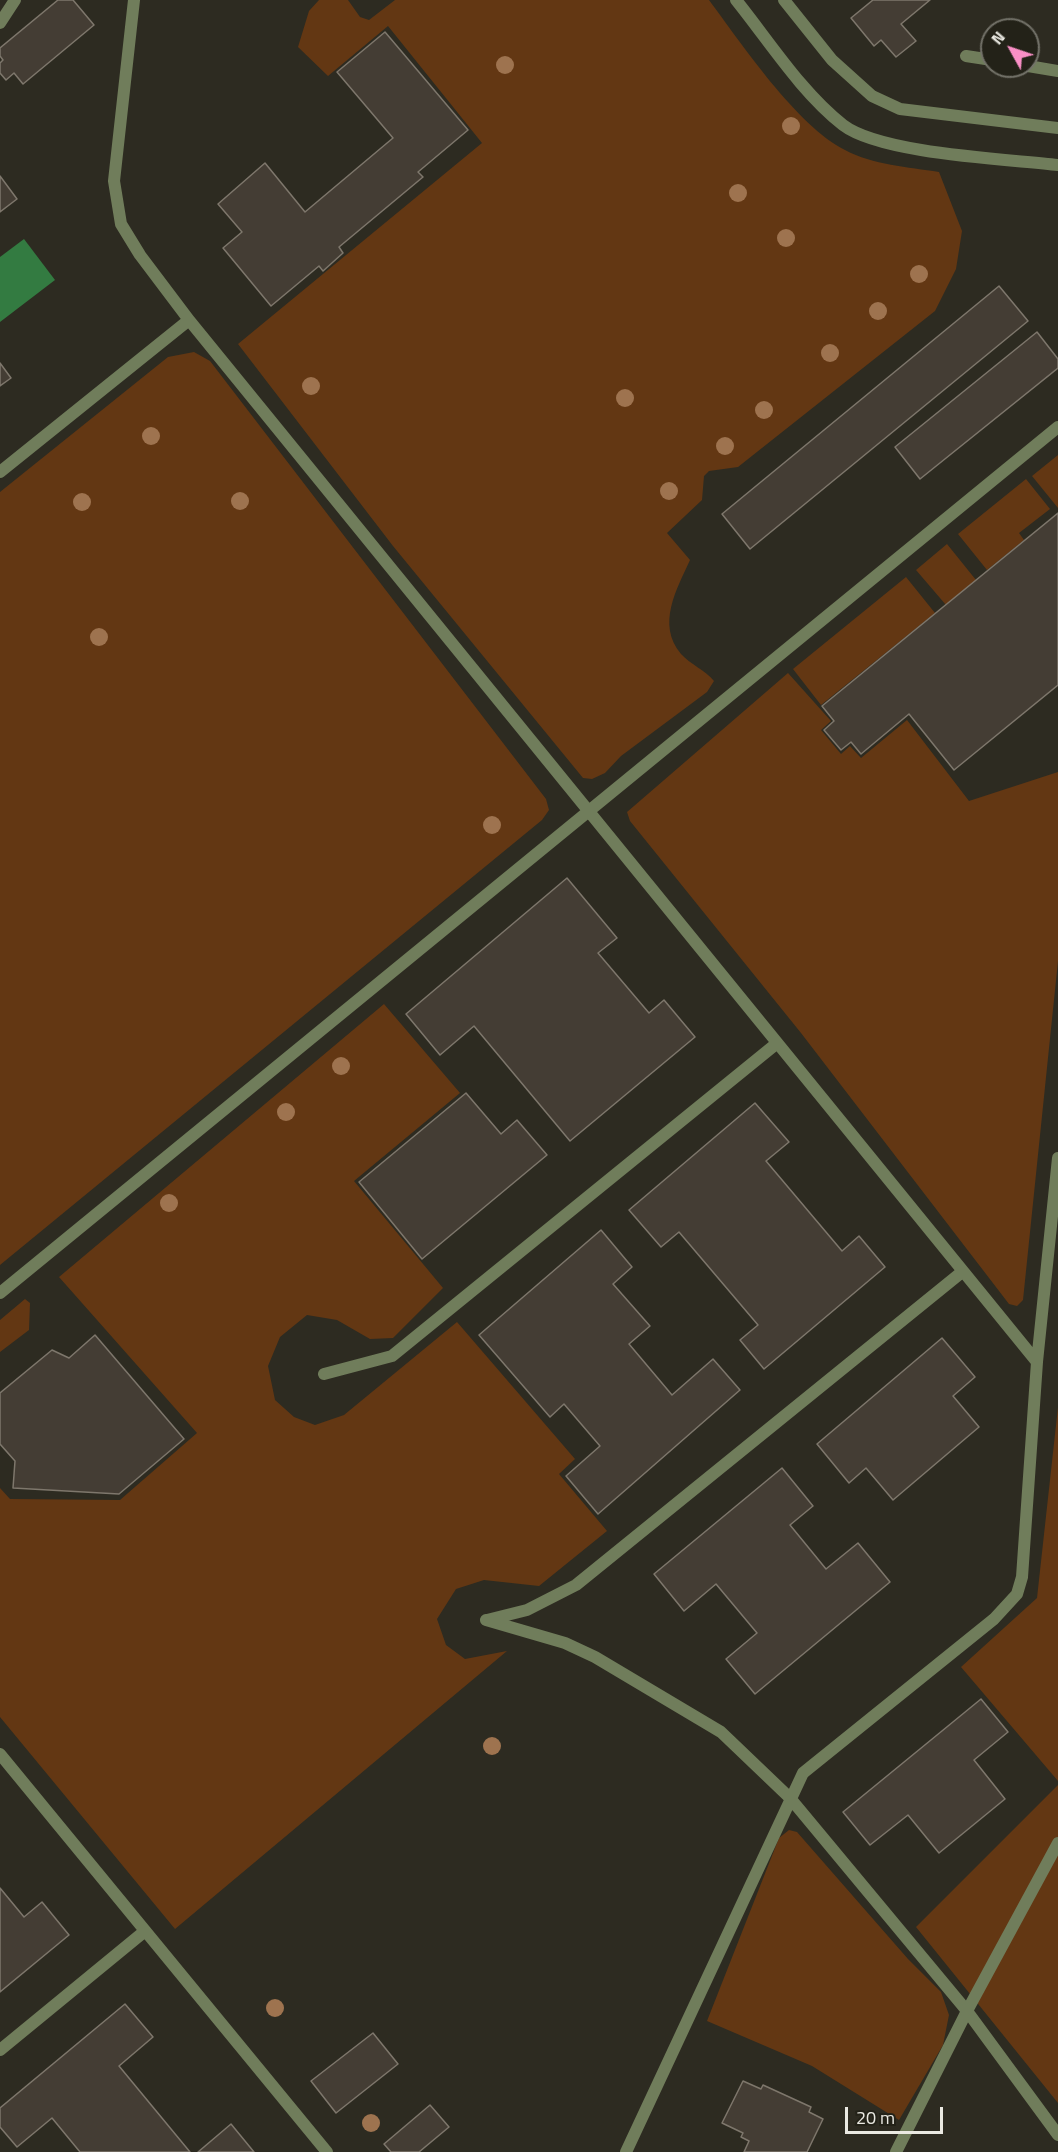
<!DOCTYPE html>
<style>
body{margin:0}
#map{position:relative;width:1058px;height:2152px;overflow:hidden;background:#2d2b21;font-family:"Titillium Web",sans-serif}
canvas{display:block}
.north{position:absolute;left:980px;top:18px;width:60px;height:60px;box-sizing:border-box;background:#232218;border:2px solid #737269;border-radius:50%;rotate:310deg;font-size:16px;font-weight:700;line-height:24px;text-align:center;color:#eae9e2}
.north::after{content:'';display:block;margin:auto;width:21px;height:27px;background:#fa8fc6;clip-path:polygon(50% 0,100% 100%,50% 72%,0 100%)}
.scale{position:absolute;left:845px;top:2107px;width:98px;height:27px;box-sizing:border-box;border:3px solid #eae9e2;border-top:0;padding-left:8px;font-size:18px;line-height:21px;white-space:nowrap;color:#eae9e2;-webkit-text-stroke:4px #232218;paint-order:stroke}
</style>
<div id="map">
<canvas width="1058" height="2152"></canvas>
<div class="north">N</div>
<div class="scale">20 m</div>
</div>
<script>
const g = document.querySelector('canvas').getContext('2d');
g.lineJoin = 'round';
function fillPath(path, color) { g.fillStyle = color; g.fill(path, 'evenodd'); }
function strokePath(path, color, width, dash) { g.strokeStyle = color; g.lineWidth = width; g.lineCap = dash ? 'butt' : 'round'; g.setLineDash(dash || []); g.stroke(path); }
fillPath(new Path2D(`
 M319 0H348L360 17 369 20 395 0H709C741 43 797 126 845 150 873 165 908 167 939 172L962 231 956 269 935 311 738 467 709 471 704 476 702 500 667 533 690 560C677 589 656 624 681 654 690 664 705 670 714 681L707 692 621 756 605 773 592 779 583 778 393 546 238 344 482 143 388 26 328 76 298 47 309 11Z
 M194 352 210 361 546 799 549 810 542 820 0 1265V492L168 357Z
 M1058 455V508L1032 476Z
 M1026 479 1050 509 1019 533 1024 540 987 570 958 534Z
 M947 544 976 580 946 605 916 570Z
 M906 577 935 613 821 705 793 669Z
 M788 673 831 721 821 730 841 754 850 746 861 758 907 720 969 801 1058 772V961L1023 1300 1017 1306 1009 1304 801 1033 630 821 627 812 634 806Z
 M384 1004 460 1093 354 1181 443 1288 393 1338 370 1339 337 1320 307 1315 280 1337 268 1366 275 1400 294 1417 315 1425 344 1415 457 1322 575 1459 559 1474 607 1531 539 1586 484 1580 456 1589 437 1619 446 1645 465 1659 507 1651 175 1929 0 1717V1488L10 1499 120 1500 197 1433 59 1277Z
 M25 1299 30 1303 29 1330 0 1352V1320Z
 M1058 1407V1781L961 1667 1037 1598Z
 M1058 1785V2103L916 1927Z
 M789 1830 797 1832 908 1959 941 1992 949 2015 943 2045 899 2120 812 2066 707 2021 779 1838Z`), '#633713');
fillPath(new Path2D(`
 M24 239 55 280 0 322V257Z`), '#337b41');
const building = new Path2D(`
 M58 0H73L94 25 23 84 14 73 6 80 0 73V63L3 60 0 56V48Z
 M873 0H930L901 24 916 41 896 57 881 40 874 46 851 18Z
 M385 32 468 130 418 172 423 177 339 247 343 253 323 271 319 266 271 306 223 248 242 232 218 204 265 163 305 212 393 138 337 72Z
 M0 176 17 199 0 212Z
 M999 286 1028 321 750 549 722 514Z
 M1037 332 1058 359V368L920 479 895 447Z
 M0 363 11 378 0 386Z
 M1058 513V685L954 770 909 714 861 754 851 742 841 750 824 730 834 721 822 706Z
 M567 878 617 938 598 953 649 1013 664 1000 695 1037 570 1141 474 1026 440 1055 406 1014Z
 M466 1093 501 1134 517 1120 547 1155 422 1259 359 1182Z
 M755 1103 789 1142 766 1161 842 1251 859 1236 885 1267 764 1369 740 1340 758 1325 679 1232 661 1247 629 1210Z
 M601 1230 632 1267 613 1284 650 1326 629 1344 672 1395 713 1359 740 1390 598 1514 566 1476 600 1446 564 1404 550 1417 479 1335Z
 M95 1335 184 1439 119 1494 13 1488 15 1461 0 1444V1393L52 1350 69 1358Z
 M942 1338 975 1377 953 1396 979 1427 893 1500 866 1468 849 1483 817 1444Z
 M782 1468 813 1506 790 1525 826 1569 858 1543 890 1582 755 1694 726 1659 757 1633 716 1584 684 1611 654 1574Z
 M981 1699 1008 1732 974 1760 1005 1799 939 1853 908 1815 870 1845 843 1812Z
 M0 1888 24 1917 42 1902 69 1935 0 1992Z
 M125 2004 153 2037 119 2066 190 2152H80L52 2118 17 2147 0 2127V2108Z
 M373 2033 398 2064 336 2113 311 2081Z
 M743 2081 761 2089 763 2085 811 2107 809 2112 823 2119 807 2152H744L749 2141 741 2137 743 2133 722 2123Z
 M430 2105 449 2127 419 2152H391L384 2144Z
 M231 2124 254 2152H198Z`);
fillPath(building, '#443d34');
strokePath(building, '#7e776c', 1.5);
strokePath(new Path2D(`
 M736 0C769 41 801 92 843 125 881 154 1007 159 1058 165
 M784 0 832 60 872 96 900 109 1058 128
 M0 23 15 0
 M966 56 992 60
 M1028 66 1058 71
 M189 320 1037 1362
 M0 472 189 320 140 255 121 224 114 181 134 0
 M0 1293 1058 427
 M324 1374 392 1356 776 1044
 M486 1620 565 1643 595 1657 721 1732 790 1798 967 2011 1058 2135
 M487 1620 527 1610 576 1585 962 1272
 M0 1754 327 2152
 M0 2050 145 1931
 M626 2152 803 1773 994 1619 1017 1594 1022 1577 1037 1362 1058 1158
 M896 2152 967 2011 1058 1843`), '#707d5b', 12);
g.fillStyle = '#9e734f';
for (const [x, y] of [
 [505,65],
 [791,126],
 [738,193],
 [786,238],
 [919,274],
 [878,311],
 [830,353],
 [311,386],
 [625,398],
 [764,410],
 [151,436],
 [725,446],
 [669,491],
 [240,501],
 [82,502],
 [99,637],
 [492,825],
 [341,1066],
 [286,1112],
 [169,1203],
 [492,1746],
 [275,2008],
 [371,2123]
]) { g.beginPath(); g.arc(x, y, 9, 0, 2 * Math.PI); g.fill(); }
</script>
